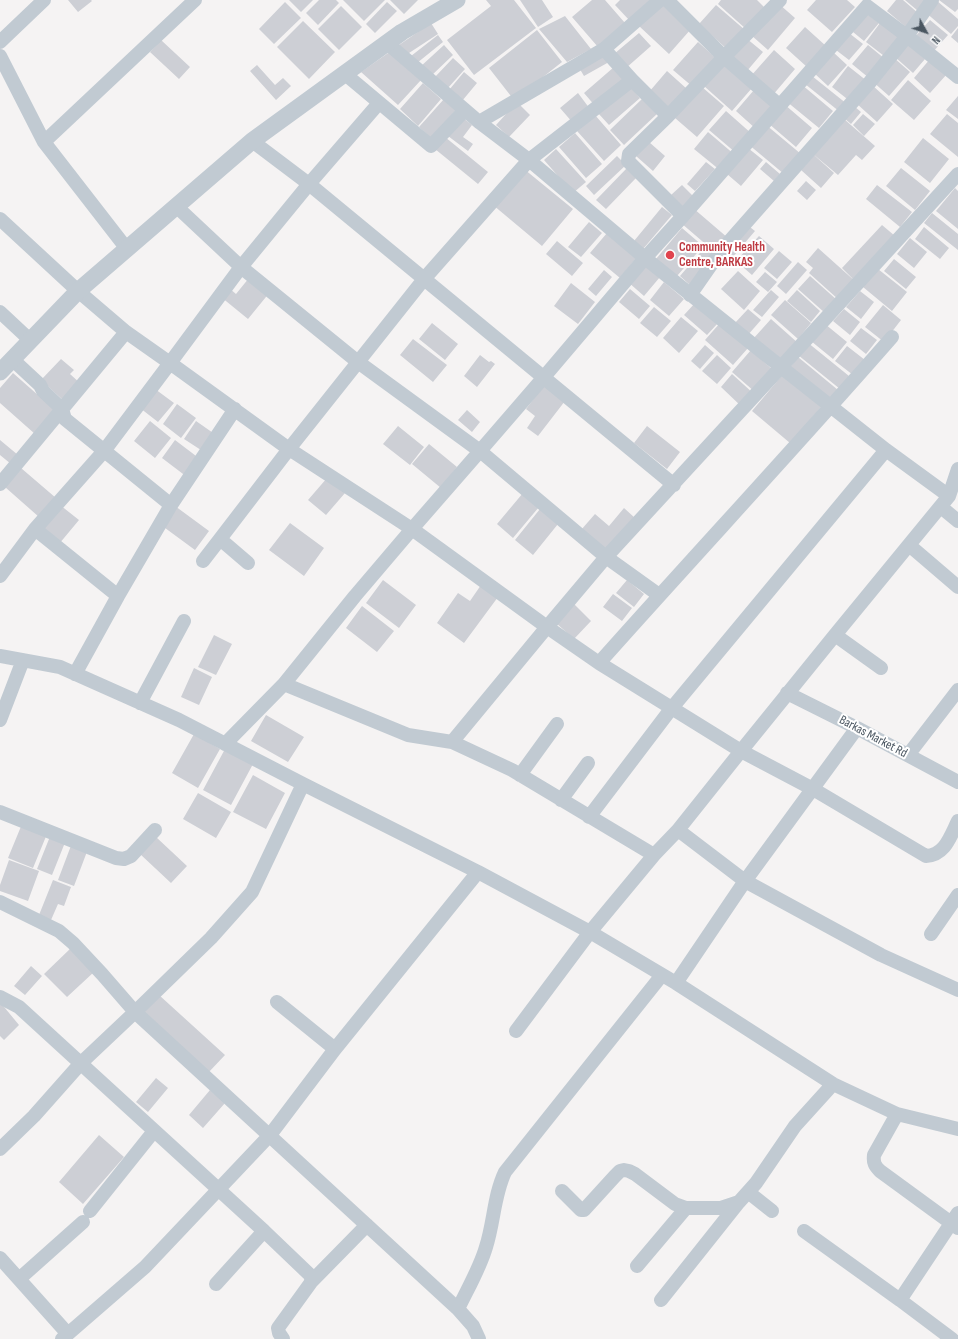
<!DOCTYPE html>
<style>
body{margin:0}
#map{position:relative;width:958px;height:1339px;overflow:hidden;background:#f5f3f3;font-family:"Sofia Sans Condensed",sans-serif}
canvas{display:block}
.north{position:absolute;left:906px;top:12px;width:40px;height:40px;-webkit-text-stroke:3px #fff;paint-order:stroke;rotate:130deg;font-size:11px;font-weight:700;line-height:16px;text-align:center;color:#4a5661}
.north::after{content:'';display:block;margin:auto;width:14px;height:18px;background:#4a5661;clip-path:polygon(50% 0,100% 100%,50% 72%,0 100%)}
</style>
<div id="map">
<canvas width="958" height="1339"></canvas>
<div class="north">N</div>
</div>
<script>
const g = document.querySelector('canvas').getContext('2d');
g.lineJoin = 'round';
function fillPath(path, color) { g.fillStyle = color; g.fill(path, 'evenodd'); }
function strokePath(path, color, width, dash) { g.strokeStyle = color; g.lineWidth = width; g.lineCap = dash ? 'butt' : 'round'; g.setLineDash(dash || []); g.stroke(path); }
function write(font, color, halo, rows, align = 'center') {
  g.font = font + ' "Sofia Sans Condensed",sans-serif'; g.lineWidth = 4; g.setLineDash([]); g.textBaseline = 'middle'; g.strokeStyle = halo; g.fillStyle = color; for (const [text, x, y, turn = 0] of rows) {
    g.save(); g.translate(x, y); g.rotate((+turn || 0) * Math.PI / 180); g.textAlign = isNaN(turn) ? turn : align; if (halo) g.strokeText(text, 0, 0); g.fillText(text, 0, 0); g.restore();
  }
}
fillPath(new Path2D(`
 M68 0H91L92 1 78 12Z
 M289 0H313L301 12Z
 M319 0H336L339 3 318 25 306 13Z
 M343 0H385L364 21Z
 M390 0H418L404 14Z
 M486 0H514L536 28 474 75 447 40 491 6Z
 M520 0H542L553 17 538 27Z
 M592 0H605L625 23 598 47 572 17Z
 M620 0H653L630 21 615 5Z
 M721 0H757L765 8 746 29 718 4Z
 M816 0H847L855 7 832 32 807 10Z
 M896 0H903L918 13 907 28 887 11Z
 M905 0H928L918 11Z
 M936 0 958 19V26L951 34 925 12Z
 M939 0H958V9L955 12Z
 M285 2 301 18 274 44 259 29Z
 M387 2 397 11 375 33 366 24Z
 M662 2 691 29 669 54 639 26Z
 M779 4 795 18 768 50 751 35Z
 M716 5 745 30 728 50 699 24Z
 M341 6 362 27 339 50 318 29Z
 M867 14 879 23 864 41 853 32Z
 M565 16 591 49 567 62 539 29Z
 M930 20 948 35 932 53 914 38Z
 M303 21 335 52 309 79 277 47Z
 M431 23 438 34 406 55 399 45Z
 M880 23 902 40 888 59 866 42Z
 M805 27 826 46 807 67 786 48Z
 M958 28V43L951 37Z
 M537 30 562 62 514 100 489 68Z
 M639 33 651 46 626 68 614 54Z
 M849 33 863 44 849 60 836 50Z
 M438 35 443 42 417 63 411 56Z
 M746 38 763 52 747 71 730 56Z
 M161 40 190 67 179 79 150 52Z
 M698 42 717 59 693 87 673 70Z
 M907 43 925 59 913 73 895 57Z
 M444 45 453 55 430 77 420 67Z
 M868 45 885 59 869 78 852 64Z
 M774 50 795 69 772 96 750 77Z
 M391 51 421 80 398 105 361 72Z
 M604 52 609 62 584 76 578 66Z
 M833 52 847 65 828 86 814 73Z
 M893 57 910 72 889 96 872 81Z
 M453 58 465 69 447 89 435 77Z
 M930 59 947 74 930 93 914 78Z
 M724 63 752 88 732 111 704 86Z
 M257 65 275 85 283 78 291 86 276 100 250 71Z
 M848 66 867 81 851 102 832 87Z
 M614 67 626 81 596 107 584 93Z
 M667 71 687 89 669 110 649 92Z
 M464 72 477 83 462 101 449 90Z
 M812 76 847 104 840 112 805 84Z
 M908 80 931 101 914 120 891 100Z
 M423 83 441 99 418 126 400 109Z
 M801 84 833 111 819 128 786 101Z
 M629 85 640 98 609 125 598 113Z
 M872 85 893 104 877 122 856 103Z
 M702 87 724 106 697 137 675 118Z
 M754 90 774 108 756 129 736 111Z
 M578 93 590 109 573 123 560 108Z
 M958 96V119L946 110Z
 M643 98 658 113 624 145 610 130Z
 M444 99 456 110 431 138 419 127Z
 M517 102 530 115 509 137 496 125Z
 M784 104 812 128 796 147 768 123Z
 M854 106 861 112 851 124 844 118Z
 M726 111 752 134 736 153 709 130Z
 M863 114 875 124 864 136 853 125Z
 M947 114 958 123V157L930 134Z
 M595 115 621 145 604 161 577 131Z
 M462 117 472 125 463 137 473 144 468 151 448 136Z
 M844 119 875 146 862 160 856 155 838 175 813 154Z
 M765 124 801 154 784 174 748 144Z
 M708 132 735 155 721 171 694 149Z
 M575 133 602 164 586 178 559 147Z
 M445 137 488 172 478 184 435 149Z
 M923 138 949 159 930 183 904 162Z
 M649 142 665 156 653 171 636 156Z
 M748 148 763 160 741 186 727 174Z
 M556 149 586 182 573 193 544 160Z
 M814 155 834 173 821 188 801 170Z
 M617 156 626 165 594 195 586 186Z
 M706 162 715 169 695 191 687 184Z
 M766 162 780 174 774 181 760 169Z
 M627 168 637 177 606 209 596 200Z
 M901 168 930 191 915 210 886 186Z
 M524 169 573 209 542 246 493 205Z
 M806 181 816 190 807 200 797 191Z
 M682 185 695 198 684 208 671 195Z
 M877 185 912 212 900 227 866 199Z
 M955 188 958 191V229L936 211Z
 M662 207 672 215 643 249 634 241Z
 M693 208 728 238 716 253 681 223Z
 M932 213 958 234V250L924 223Z
 M589 222 602 233 581 257 568 247Z
 M746 224 755 231 732 258 723 250Z
 M882 225 895 236 854 280 842 268Z
 M924 227 949 248 940 259 915 239Z
 M682 228 703 246 677 276 656 259Z
 M607 233 637 257 620 278 590 253Z
 M759 236 774 249 752 275 736 261Z
 M910 238 927 252 914 268 897 254Z
 M557 241 583 263 572 276 546 254Z
 M705 247 716 256 691 286 680 276Z
 M818 248 856 282 839 300 809 273 813 268 806 262Z
 M779 251 792 262 777 279 764 268Z
 M894 259 916 277 906 289 884 271Z
 M798 262 807 270 786 294 777 286Z
 M643 263 660 277 644 296 628 282Z
 M878 269 907 292 892 311 863 287Z
 M604 270 612 277 596 296 588 289Z
 M738 271 760 291 744 310 721 289Z
 M765 272 777 282 768 292 756 282Z
 M810 276 837 300 825 313 798 289Z
 M249 278 270 292 248 319 221 297 229 288 236 294Z
 M664 282 684 299 669 316 650 300Z
 M571 283 595 302 578 324 554 306Z
 M630 289 650 306 639 319 619 302Z
 M771 290 779 297 762 317 753 310Z
 M797 290 820 311 811 322 787 301Z
 M860 291 874 302 861 319 846 307Z
 M785 300 811 323 798 339 771 315Z
 M695 303 718 323 707 335 684 315Z
 M883 305 901 320 884 342 865 327Z
 M654 307 671 321 657 337 640 323Z
 M748 309 761 320 747 336 734 324Z
 M844 309 860 322 850 335 833 321Z
 M681 317 698 331 679 353 663 338Z
 M771 319 798 343 780 363 753 339Z
 M432 323 458 344 445 360 419 339Z
 M720 323 748 348 733 365 705 340Z
 M825 324 847 342 833 359 811 341Z
 M861 328 877 340 866 354 850 341Z
 M413 339 447 365 433 382 400 355Z
 M807 342 849 376 840 389 798 355Z
 M705 345 714 353 700 369 691 361Z
 M847 346 865 360 853 375 835 361Z
 M751 350 774 371 755 392 732 372Z
 M480 355 489 362 491 361 495 364 477 387 464 376Z
 M717 355 731 368 717 384 702 371Z
 M798 357 838 390 828 402 788 370Z
 M61 359 74 370 70 374 81 384 65 402 41 380Z
 M13 373 56 411 35 434 0 403V388Z
 M784 373 822 406 790 443 752 411Z
 M732 374 754 394 742 407 721 387Z
 M544 385 565 401 538 436 527 428 535 416 526 409Z
 M155 389 174 403 158 422 140 408Z
 M177 404 196 418 181 438 163 424Z
 M467 410 480 422 472 432 458 420Z
 M150 421 171 438 155 458 134 441Z
 M196 421 216 435 204 452 184 439Z
 M398 426 424 447 410 465 383 444Z
 M647 426 680 452 667 469 634 443Z
 M0 440 18 455 11 464 0 455Z
 M175 440 200 459 187 477 162 458Z
 M429 444 457 467 441 488 412 464Z
 M21 468 56 498 39 517 5 487Z
 M327 478 345 493 326 515 308 500Z
 M523 493 539 507 513 538 497 524Z
 M60 505 79 520 59 544 40 529Z
 M175 506 209 531 195 550 161 525Z
 M624 508 635 518 607 551 581 530 595 514 609 526Z
 M540 509 558 524 533 555 515 540Z
 M290 523 324 548 304 576 269 550Z
 M383 580 416 605 399 628 366 603Z
 M627 580 644 594 634 607 616 593Z
 M481 585 498 597 464 643 437 623 458 593 470 601Z
 M613 594 632 608 622 621 603 607Z
 M574 604 591 621 574 639 556 623Z
 M362 606 394 631 377 652 346 628Z
 M214 635 232 644 216 675 198 667Z
 M194 668 212 677 199 705 181 697Z
 M266 715 304 737 288 762 251 741Z
 M194 734 220 749 198 788 172 773Z
 M225 749 253 764 231 805 203 790Z
 M253 775 285 793 266 829 233 812Z
 M198 793 231 812 216 838 183 819Z
 M22 824 47 834 33 868 8 858Z
 M51 834 66 840 52 875 37 869Z
 M156 837 187 866 171 883 140 854Z
 M72 843 88 849 74 886 58 880Z
 M9 860 39 871 28 901 0 891V885Z
 M53 880 71 887 64 906 58 904 51 920 39 915Z
 M71 948 94 972 67 997 44 974Z
 M31 966 42 976 25 995 14 986Z
 M159 995 225 1055 208 1073 143 1013Z
 M0 1002 19 1025 4 1040 0 1036Z
 M156 1078 168 1088 148 1112 136 1102Z
 M210 1090 225 1103 203 1128 189 1115Z
 M99 1135 124 1157 83 1204 59 1182Z`), '#cdcfd5');
strokePath(new Path2D(`
 M0 42 44 0
 M387 43 479 122 529 160 632 80 604 49 660 0
 M0 56 44 142 127 249
 M345 74 431 146 465 110
 M632 80 668 116 724 57 667 0
 M779 105 724 57 780 0
 M668 116 629 154 628 161 683 216
 M479 122 604 49
 M252 141 309 184 674 485
 M44 142 195 0
 M958 174 781 367 886 450 949 496 958 469
 M177 207 241 267 358 362 480 451 544 377 645 258 683 216 867 6 907 36 932 0
 M0 219 78 291 126 332 170 363 241 267 309 184 379 103
 M690 295 720 252 870 82 907 36 958 77
 M0 312 30 340
 M12 359 40 385 43 391 62 409 65 419 171 505
 M0 484 126 332
 M941 507 958 521
 M35 529 118 596
 M909 545 958 587
 M203 561 220 539
 M0 576 35 529 104 451 170 363 289 449 412 529 480 451 606 557 659 595
 M835 635 881 668
 M0 656 60 667 179 720 303 784 478 872 590 932 676 983 833 1084 897 1114 958 1129
 M599 663 741 751 835 635 949 496
 M75 674 118 596 171 505 235 409
 M284 684 408 735 452 742 547 627 599 663C696 554 796 447 892 337
 M787 693 857 728 958 782
 M140 703 184 621
 M0 720 23 660
 M452 742 512 770 654 855 678 830 741 751 813 789 926 856C945 855 950 837 958 821
 M225 744 284 684 355 596 412 529 547 627 606 557 781 367 645 258 529 160 424 279 289 449 220 539 248 563
 M908 755 958 690
 M520 775 557 724
 M561 800 588 763
 M0 812 116 858 124 859 131 856 155 830
 M589 817 671 709 886 450
 M678 830 745 881 881 955 958 990
 M0 902 59 931 73 943 102 974 135 1012 458 1309 473 1326 479 1339
 M931 934 958 895
 M676 983 745 881 857 728
 M0 997 19 1007 264 1231 216 1284
 M277 1002 335 1049
 M516 1031 590 932 654 855
 M897 1114 874 1155C873 1163 875 1166 880 1171L958 1228
 M0 1149 34 1116 81 1063 135 1012 211 938 252 892 303 784
 M562 1191 581 1210H584L615 1176 620 1171 624 1170 629 1171 635 1174 675 1204 686 1208H721L739 1202 756 1183 795 1126 833 1084
 M748 1192 772 1211
 M90 1211 154 1131
 M264 1231 310 1275 312 1281 278 1328 279 1333 283 1339
 M804 1231 900 1300
 M0 1258 68 1334
 M637 1266 686 1208
 M19 1279 83 1222
 M312 1281 367 1225
 M661 1300 739 1202
 M458 1309C468 1288 480 1268 486 1247 494 1222 494 1195 505 1172L662 975
 M62 1339 145 1267 270 1135 335 1049 478 872
 M952 1339 900 1300 958 1213`), '#c1cad2', 14);
strokePath(new Path2D(`
 M0 372 78 291 252 141 402 32 457 0`), '#c1cad2', 17);
for (const [x, y, r, color] of [
 [670,255,5,"#e0444e"]
]) { const dot = new Path2D(); dot.arc(x, y, r, 0, 2 * Math.PI); g.fillStyle = color; g.fill(dot); strokePath(dot, '#fff', 1.5); }
write('bold 13px', '#be3a42', '#fff', [
 ["Community Health",679,248],
 ["Centre, BARKAS",679,263]
], 'left');
write('13px', '#4a5661', '#fff', [
 ["Barkas Market Rd",873,737,28]
]);
</script>
